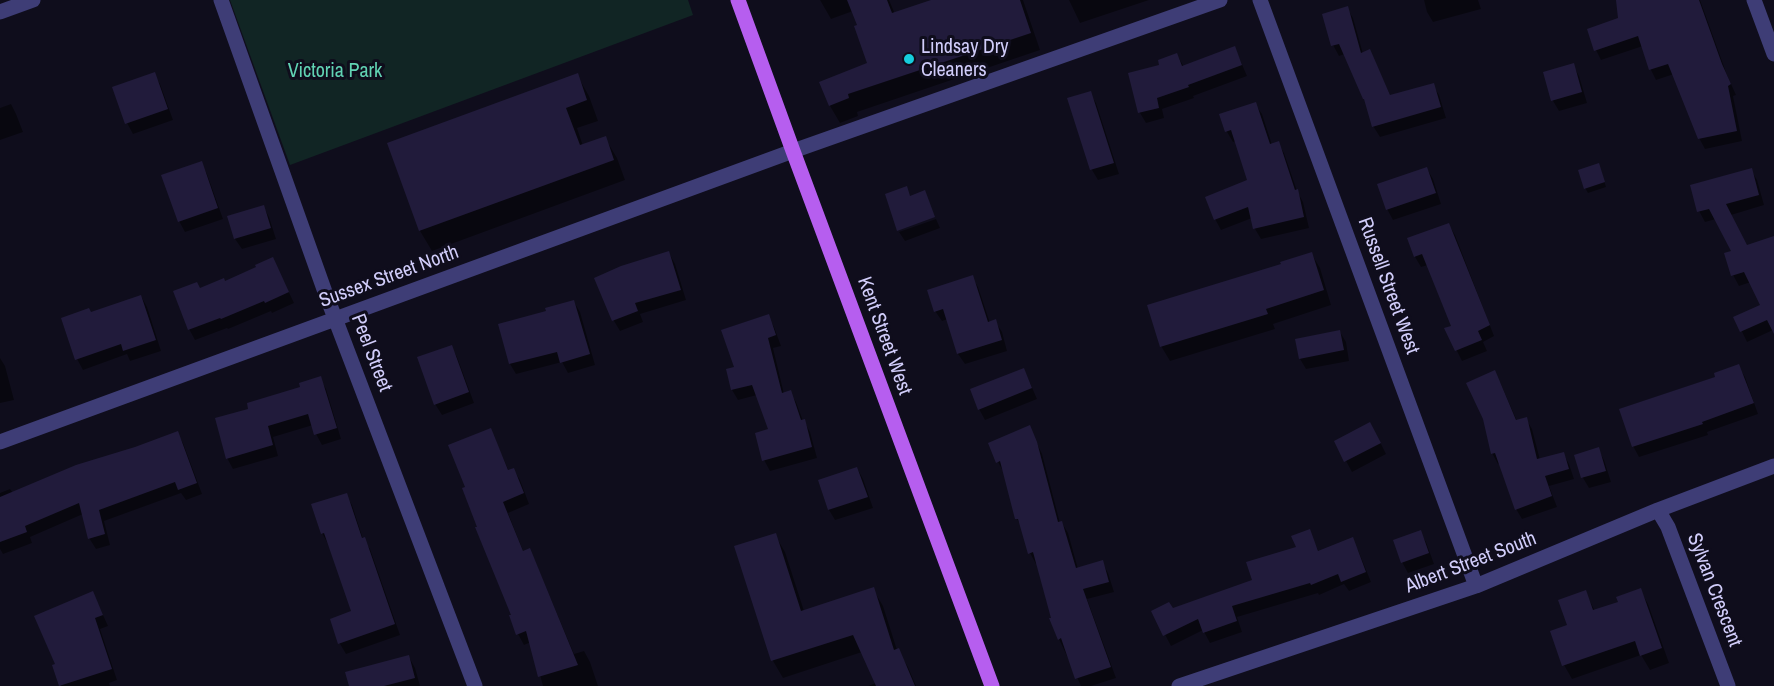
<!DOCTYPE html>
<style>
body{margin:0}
canvas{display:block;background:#0f0d1c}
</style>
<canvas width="1774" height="686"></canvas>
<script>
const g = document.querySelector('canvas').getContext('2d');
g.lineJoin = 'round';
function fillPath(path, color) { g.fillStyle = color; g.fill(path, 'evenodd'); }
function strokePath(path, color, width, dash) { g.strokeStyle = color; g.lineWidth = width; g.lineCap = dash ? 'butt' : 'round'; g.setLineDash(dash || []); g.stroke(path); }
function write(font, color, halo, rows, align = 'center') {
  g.font = font + ' "Archivo Narrow",sans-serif'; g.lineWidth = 6; g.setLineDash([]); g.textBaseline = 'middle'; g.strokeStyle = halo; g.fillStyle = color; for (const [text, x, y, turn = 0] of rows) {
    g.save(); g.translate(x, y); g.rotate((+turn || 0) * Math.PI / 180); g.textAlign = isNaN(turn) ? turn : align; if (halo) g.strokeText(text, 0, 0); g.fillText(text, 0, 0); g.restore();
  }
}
fillPath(new Path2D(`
 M230 0H688L693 15 290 165Z`), '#112524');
fillPath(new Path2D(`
 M820 0H889L895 14 936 0H1023L1040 50 857 112 858 116 840 123 830 106 821 82 869 64 859 26 853 11 831 19Z
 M1069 0H1149L1080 23Z
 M1424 0H1478L1481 9 1433 22 1427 12Z
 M1618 0H1700L1727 75 1736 95 1733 96 1742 141 1705 149 1699 138 1674 74 1656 80 1651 70 1643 46 1601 60 1596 50 1620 19Z
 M1347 8 1353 18 1363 54 1370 51 1391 97 1433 85 1439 95 1446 118 1380 137 1373 126 1367 103 1345 54 1339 56 1333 45Z
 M1235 48 1247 76 1193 96 1194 98 1162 109 1164 118 1146 123 1140 113 1130 74 1161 66 1177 55 1184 67Z
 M1573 65 1579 76 1587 103 1559 111 1553 101 1545 73Z
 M154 74 160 84 173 120 133 134 127 123Z
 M577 75 589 96 598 121 577 128 583 146 605 138 617 158 625 180 432 251 420 231 388 144Z
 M1090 93 1096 103 1119 174 1098 180 1092 170 1069 99Z
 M11 104 16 114 23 132 0 140V108Z
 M1255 104 1262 114 1272 145 1278 143 1284 153 1297 191 1303 202 1309 228 1261 239 1255 229 1252 218 1221 230 1215 219 1248 181 1236 141 1233 142 1227 132 1221 115Z
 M201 163 207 174 223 219 185 232 179 221Z
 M1427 169 1433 179 1441 204 1393 220 1387 209Z
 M1601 170 1606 187 1588 193 1585 188Z
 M1751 170 1757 180 1764 205 1731 215 1747 247 1774 244V323L1773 330 1747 342 1735 317 1762 305 1751 282 1739 286 1733 275V252L1716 219 1705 222 1699 211Z
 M263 206 269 217 276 239 242 249 235 239 229 217Z
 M936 219 940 228 905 241 899 232Z
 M1449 225 1455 235 1494 336 1483 342 1487 351 1462 361 1446 329 1453 326 1428 265 1421 267 1415 257 1409 239Z
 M669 253 675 264 686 300 640 314 643 322 620 331 614 321 596 278Z
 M1311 253 1320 268 1331 305 1273 324 1275 329 1170 361 1161 346 1283 265Z
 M273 259 294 303 272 313 271 311 228 329 227 328 195 340 189 329 200 289 225 283Z
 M972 277 978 287 990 323 995 321 1002 332 1007 351 965 364 958 354 948 319 942 321 935 311Z
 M141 296 147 307 161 351 130 361 127 354 83 370 77 359 91 313Z
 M574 302 580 312 595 365 568 373 562 362 516 374 510 364 547 312Z
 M768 316 774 327 781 346 773 348 784 394 790 392 796 402 803 421H804L810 432 817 458 770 471 764 460 770 430 757 395 738 400 732 390 735 368Z
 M1340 332 1346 342 1349 361 1306 369 1300 359Z
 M451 346 457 357 474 403 442 415 435 404Z
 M0 358 5 366 14 400 0 403Z
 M1738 366 1745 377 1758 414 1707 432 1708 435 1639 457 1633 446 1717 378Z
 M1024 369 1037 399 985 420 979 409Z
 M320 378 326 389 341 439 322 445 316 434 313 425 273 437 278 456 233 469 227 458 302 388Z
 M1500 382 1517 421 1526 419 1532 429 1540 460 1563 453 1569 464 1574 479 1549 486 1557 507 1522 519 1516 509 1500 463 1498 464 1492 453Z
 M1029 427 1042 454 1060 523H1062L1068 533 1078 569 1102 562 1108 573 1114 592 1087 599 1116 678 1091 686H1081L1059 639 1037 563 1036 564 1030 553 1023 529 1017 519 1004 473 998 462Z
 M490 429 509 471 514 470 520 480 529 504 508 513 524 553 529 550 535 561 574 654 584 651 590 662 598 686H543L531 642 524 645 518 634 513 616 467 488Z
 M177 433 183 443 202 494 186 500 181 493 104 521 110 545 96 549 89 538 83 514 30 537 32 543 3 554 0 549V493L10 489 13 493Z
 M1376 434 1386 454 1352 472 1346 461Z
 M1598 449 1604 460 1611 482 1589 488 1583 478 1576 456Z
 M857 468 863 479 873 508 835 520 829 510 820 481Z
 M346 495 352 505 363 539 370 549 400 635 346 654 340 644 332 620 353 612 328 544 322 533Z
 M1309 531 1319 552 1352 539 1358 550 1371 582 1349 591 1344 584 1319 595 1318 593 1237 617 1242 632 1210 643 1203 630 1171 646 1153 612 1172 609 1253 581 1298 548Z
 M1420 532 1426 542 1434 564 1408 573 1402 562Z
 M775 535 785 552 804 611 873 589 883 606 897 650 908 667 916 686H868L876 683 862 652 783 678 773 661 736 547Z
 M1640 590 1648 604 1669 663 1650 670 1641 655 1572 679 1564 665 1569 626 1585 592 1595 611 1619 603Z
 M98 604 108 626 100 629 117 680 109 683 110 686H61L54 666Z
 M409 657 415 668 420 686H350Z`), '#0007');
fillPath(new Path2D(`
 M847 0H887L892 13 931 0H1020L1031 33 848 94 849 98 829 106 819 82 867 63 854 26 857 25Z
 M1616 0H1699L1722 64 1731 84 1728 86 1737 131 1698 139 1668 64 1649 70 1638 36 1594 51 1587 29 1618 18Z
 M1348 6 1361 53 1370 49 1390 95 1434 83 1441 107 1372 127 1364 99H1363L1339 44 1331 46 1322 14Z
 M1235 46 1242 65 1188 85 1189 87 1157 98 1159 108 1138 113 1128 73 1159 65 1158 60 1177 53 1182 66Z
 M1574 63 1582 92 1551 101 1543 72Z
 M155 72 168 109 125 124 112 87Z
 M578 73 587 100 566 108 580 145 606 136 614 160 419 231 387 143Z
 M1091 91 1114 163 1090 170 1067 98Z
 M1256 102 1270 144 1279 141 1295 190 1298 189 1304 217 1253 229 1248 207 1214 220 1205 197 1247 180 1231 130 1225 132 1219 114Z
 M202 161 218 208 178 222 161 175Z
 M1599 163 1605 182 1584 189 1578 170Z
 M1427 167 1436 193 1386 210 1377 184Z
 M1752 168 1759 195 1726 204 1747 245 1774 236V334L1767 320 1740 332 1733 317 1760 305 1744 272 1731 276 1724 253 1731 251 1709 209 1697 212 1690 185Z
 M907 186 910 196 925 190 935 217 897 231 885 194Z
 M264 205 271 228 234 239 227 216Z
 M1449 223 1490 325 1478 331 1482 340 1455 351 1444 328 1451 326 1422 254 1414 257 1407 238Z
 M669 251 681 290 635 303 638 311 612 321 594 278 621 266Z
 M1312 252 1324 290 1266 309 1268 314 1160 347 1147 305 1281 264 1280 262Z
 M273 257 289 292 265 303 264 301 221 319 220 318 188 330 173 291 197 282 200 288 224 278 225 281 256 267 255 265Z
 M973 275 988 322 996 319 1002 340 957 354 943 309 934 312 927 290Z
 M141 295 156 340 123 351 121 344 75 360 61 318 89 308 91 312Z
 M574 300 590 354 560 363 557 352 509 364 498 324 546 311 545 308Z
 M769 314 776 335 768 338 782 393 791 390 801 420 805 419 812 447 762 461 755 433 768 429 752 385 731 390 726 369 734 367 721 330Z
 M1340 330 1344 350 1299 359 1295 339Z
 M452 345 469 392 434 405 417 357Z
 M1739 364 1754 403 1702 422 1703 424 1632 447 1619 409 1715 377 1714 373Z
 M1024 368 1032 388 978 410 970 389Z
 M1495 370 1516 420 1527 417 1537 459 1564 452 1569 469 1545 476 1552 496 1515 510 1495 453 1491 454 1483 419 1466 383Z
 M321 376 337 428 314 435 308 414 268 426 273 445 226 459 215 418 248 409 247 403 300 387 299 383Z
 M1370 422 1381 443 1344 462 1334 441Z
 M1030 425 1037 442 1058 522 1062 521 1076 568 1103 560 1109 582 1083 589 1111 667 1075 679 1061 638 1058 640 1049 618H1051L1033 552 1028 554 1018 519H1015L1000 461 996 463 988 443Z
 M491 428 508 470 514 468 524 493 503 502 523 551 530 548 578 665 538 677 526 631 516 635 509 615H511L475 527H477L462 488 465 487 448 445Z
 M178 431 197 483 178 490 175 482 99 510 105 534 88 539 79 503 25 526 27 532 0 542V497L76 465 135 447Z
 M1599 447 1606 471 1581 478 1574 455Z
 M857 467 868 497 828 510 818 480Z
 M347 493 362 538 365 537 395 624 338 644 330 619 351 611 324 533 321 534 311 504Z
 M1310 529 1318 551 1353 537 1366 572 1341 582 1338 574 1311 585 1310 583 1232 606 1237 621 1203 633 1198 619 1163 636 1151 611 1169 602 1173 608 1252 580 1246 562 1296 547 1291 536Z
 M1421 530 1429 553 1401 563 1393 540Z
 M776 533 801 611 874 587 894 650 899 648 915 686H876L853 635 771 661 734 546Z
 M1641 588 1662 648 1640 656 1635 641 1562 666 1550 631 1567 625 1558 600 1586 590 1593 610 1618 602 1616 597Z
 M93 591 103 615 95 618 112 669 59 686 52 665 55 664 34 616Z
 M409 655 415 678 384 686H349L345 672Z`), '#211b3b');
strokePath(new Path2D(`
 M221 0 325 292 475 686
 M1260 0 1476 586
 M1754 0 1774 54
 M0 12 33 0
 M0 442 793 151 1220 0
 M1658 510 1668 527 1728 686
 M1179 686 1476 586 1658 510 1774 466`), '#3e3d76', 15);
strokePath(new Path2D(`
 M738 0 793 151 992 686`), '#b65eef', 15);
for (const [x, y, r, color] of [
 [909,59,6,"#16cddd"]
]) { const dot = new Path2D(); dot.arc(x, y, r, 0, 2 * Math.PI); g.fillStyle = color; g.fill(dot); strokePath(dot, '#0f0d1c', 2); }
write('20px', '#d1cdfa', '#0f0d1c', [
 ["Lindsay Dry",921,48],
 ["Cleaners",921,71]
], 'left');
write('20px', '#61d2b3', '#0f0d1c', [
 ["Victoria Park",335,72]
]);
write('20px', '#d1cdfa', '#0f0d1c', [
 ["Sussex Street North",389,277,-20],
 ["Russell Street West",1388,286,70],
 ["Kent Street West",884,336,70],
 ["Peel Street",371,353,69],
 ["Albert Street South",1471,563,-21],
 ["Sylvan Crescent",1714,590,69]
]);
</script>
